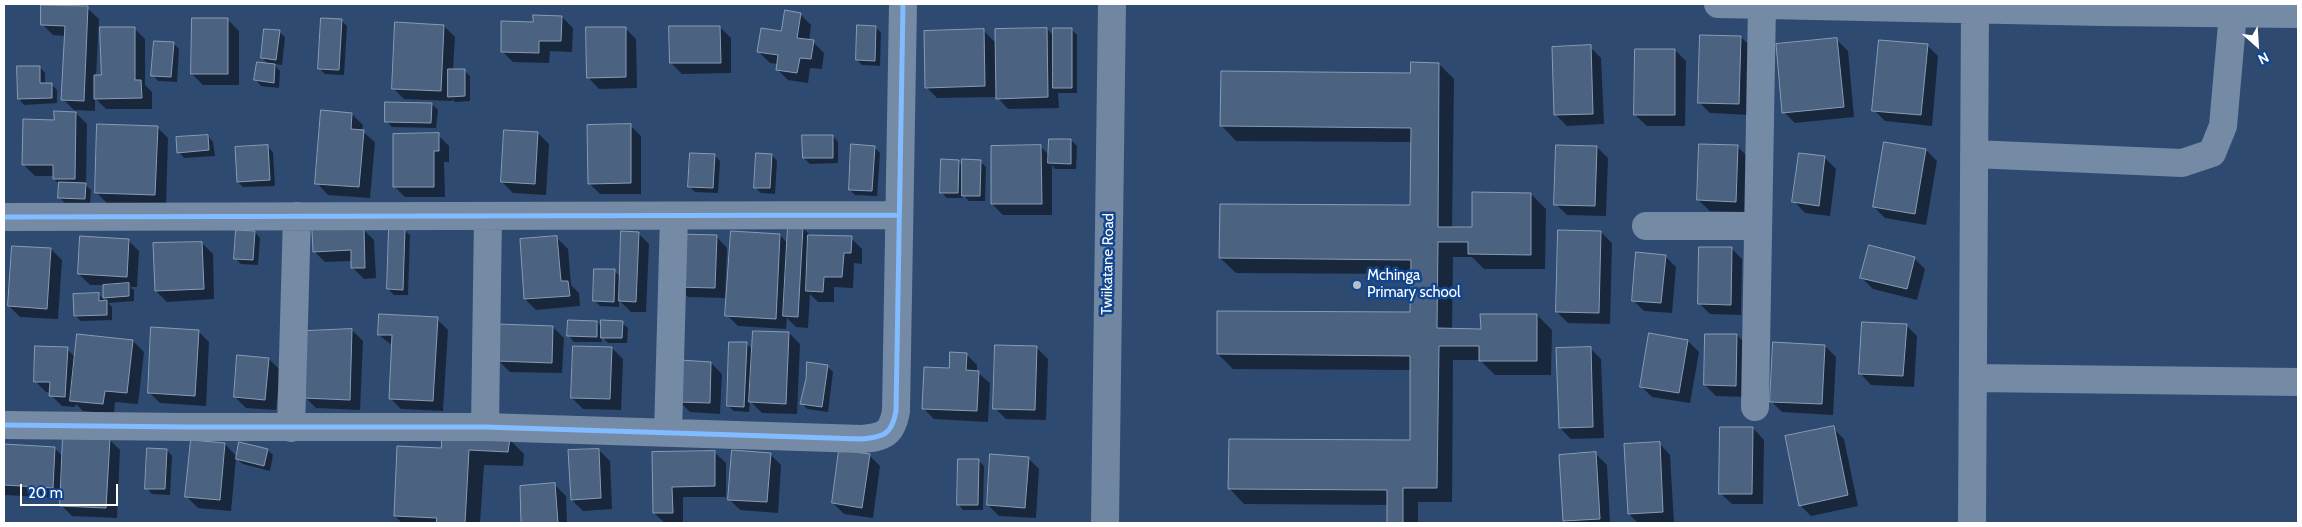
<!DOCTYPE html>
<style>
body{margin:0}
#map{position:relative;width:2302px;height:527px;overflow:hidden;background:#2e4a71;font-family:Cabin,sans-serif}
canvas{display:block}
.frame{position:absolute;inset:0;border:5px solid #fff;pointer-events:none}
.north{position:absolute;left:2232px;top:20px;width:50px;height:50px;-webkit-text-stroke:4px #11468e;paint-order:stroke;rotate:154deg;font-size:14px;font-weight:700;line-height:20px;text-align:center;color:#fff}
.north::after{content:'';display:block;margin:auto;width:18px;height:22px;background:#fff;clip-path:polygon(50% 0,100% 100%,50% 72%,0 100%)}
.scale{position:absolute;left:20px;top:484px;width:98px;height:22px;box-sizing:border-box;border:2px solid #fff;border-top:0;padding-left:6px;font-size:15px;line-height:18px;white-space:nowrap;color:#fff;-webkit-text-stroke:4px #11468e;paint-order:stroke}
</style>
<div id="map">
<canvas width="2302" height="527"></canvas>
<div class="frame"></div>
<div class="north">N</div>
<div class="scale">20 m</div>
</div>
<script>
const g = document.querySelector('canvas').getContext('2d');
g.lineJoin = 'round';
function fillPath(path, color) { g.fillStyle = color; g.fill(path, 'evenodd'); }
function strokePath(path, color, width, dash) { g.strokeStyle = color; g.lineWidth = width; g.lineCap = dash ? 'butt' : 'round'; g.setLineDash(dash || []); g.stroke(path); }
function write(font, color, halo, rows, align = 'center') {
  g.font = font + ' Cabin,sans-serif'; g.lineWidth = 5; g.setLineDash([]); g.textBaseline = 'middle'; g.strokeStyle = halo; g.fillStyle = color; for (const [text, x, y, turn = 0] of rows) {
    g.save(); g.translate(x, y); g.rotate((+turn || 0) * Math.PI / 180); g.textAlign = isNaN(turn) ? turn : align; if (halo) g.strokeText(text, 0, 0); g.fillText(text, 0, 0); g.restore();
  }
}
fillPath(new Path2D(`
 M87 8 99 19 96 76H102L134 28 145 39V85L152 92V109H106L95 98V111L74 110 63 99 66 36 53 35 42 24Z
 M800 14 811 25 809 41 813 42 824 53 822 69 810 68 808 83 788 80 777 69 778 64 770 63 759 52 782 32Z
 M562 17 573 28 572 52 550 51 549 63 513 62 502 51 534 23Z
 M228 20 239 31V85H203L192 74Z
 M341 20 347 26 344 75 325 74 319 68Z
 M444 26 455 37 453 70H464L470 76V101L455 102 452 99V101L404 99 393 88Z
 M720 27 731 38V73L682 74 671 63Z
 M876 27 881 33 880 66 862 65 857 60Z
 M625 28 636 39 637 88 599 89 588 77Z
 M1047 29 1055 37 1071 29 1077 35V93H1058L1059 108 1008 109 997 97 937 98 926 87 983 30 996 43Z
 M279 32 285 37 282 65 274 64 280 71 279 88 261 86 256 80 268 64 262 58Z
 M1741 37 1752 48 1749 115 1710 113 1699 102Z
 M1837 40 1848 51 1854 117 1795 123 1784 112Z
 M174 44 179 49 177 82 158 81 153 75Z
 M1927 45 1938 56 1932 126 1885 121 1874 110Z
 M1590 47 1601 58 1604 124 1567 126 1556 115Z
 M1675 50 1686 61 1685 126H1647L1635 115Z
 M1439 64 1454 79 1452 228H1473L1531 194 1546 209 1545 269H1484L1472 257H1453L1452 330H1482L1537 315 1552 330 1551 375H1495L1480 360H1453L1452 502H1418V523H1388V505L1244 504 1229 488 1411 441 1412 370 1233 369 1218 354 1411 313 1412 274 1236 273 1220 258 1411 207 1412 142 1236 141 1221 125 1412 74Z
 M40 67 45 73V84H51L57 90V103L24 105 19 99Z
 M432 104 438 110 436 128 392 127 386 121Z
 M76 113 87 124 86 185 91 190 90 204 65 203 59 197 60 185 54 179V176H35L24 165 55 121Z
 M352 114 363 125 362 131 375 142 370 198 328 195 317 183Z
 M630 125 641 136V194H600L589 183Z
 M157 127 168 138 166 206 107 203 96 192Z
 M538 133 549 144 546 195 513 193 502 182Z
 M438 135 449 146V162H444L445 197H405L394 186Z
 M208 136 213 142 215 156 184 158 179 152Z
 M833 136 838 142V163L810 164 804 158Z
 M1071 140 1077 146 1076 169H1055L1052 165V215H1003L992 204 1041 147 1050 156Z
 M1885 144 1926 150 1937 161 1926 225 1885 218 1874 207Z
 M267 146 273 152 275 186 243 187 238 182Z
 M1737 146 1748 157 1746 212 1710 211 1698 200Z
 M874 147 880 153 877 196 855 195 850 190Z
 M1597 147 1608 158 1606 216 1567 215 1556 204Z
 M772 155 777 161 775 194 761 193 755 187Z
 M715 156 720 161 718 193 695 192 689 186Z
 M1825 158 1836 169 1830 216 1805 213 1794 201Z
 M958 161 963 166 980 161 986 167 985 201H969L963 195V198H947L941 192Z
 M803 228 811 236 851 238 862 249V264L854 263 853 288 834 287V302H818L810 294 808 328 796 327 787 318 786 329 738 326 727 315 780 235 788 244Z
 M363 229 374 240 376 278 364 279 353 268 352 261 325 262 314 251Z
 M404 230 410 235 408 295H394L388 289Z
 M255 232 260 238 258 265 241 264 235 258Z
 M1601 232 1612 243 1610 324 1568 323 1557 312Z
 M638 233 649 244 646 312H631L619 300V307L600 306 594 300 614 271 621 277Z
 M716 236 727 248 725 298 688 297 677 286Z
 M557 238 568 249 571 285 579 293 580 306 536 310 525 299Z
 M128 240 139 251 137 287H130L134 290V301L108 303 112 307V320L81 321 75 316 99 295 105 300 104 285H90L79 274Z
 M202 243 213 254 214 299 167 302 156 291Z
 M1731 248 1742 259 1741 315 1710 314 1699 303Z
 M51 249 62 260 58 319 20 317 9 306Z
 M1665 256 1676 267 1672 313 1644 311 1633 300Z
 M1914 258 1925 269 1917 300 1873 289 1862 278Z
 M437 319 448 330 443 411 401 409 390 398 393 346 379 335Z
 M597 322 602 327 622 323 628 328 627 343H608L602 337V342H574L569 336Z
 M1906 325 1917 336 1914 387 1871 385 1860 373Z
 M553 327 564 338 562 373 510 372 498 360Z
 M352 330 363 341 360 410 316 408 305 397Z
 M198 331 209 342 206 406 160 403 149 392Z
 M789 333 800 344 797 414 762 413 750 401 749 412 734 411 728 406 746 343 753 350Z
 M1737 335 1748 346 1747 397 1716 396 1705 385Z
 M133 341 144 352 138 404 115 402 114 414 83 411 76 404 75 407 62 406 51 395V393L46 392 35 381 67 349 76 358Z
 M1688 341 1699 352 1690 403 1652 397 1641 386Z
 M1825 346 1836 357 1833 415 1782 412 1771 401Z
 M612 348 623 359 621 410 583 409 572 398Z
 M1037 348 1048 359 1046 420 1006 419 995 408Z
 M1590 348 1601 359 1604 438 1571 439 1560 428Z
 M966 354 977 365V372L990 383 988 422 934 419 923 408 951 370Z
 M269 359 280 370 276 410 246 408 235 397Z
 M711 363 722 374 720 414 690 412 679 401Z
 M827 366 833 372 828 412 807 409 802 403Z
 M1753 428 1764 440 1763 504H1732L1720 493Z
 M1833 428 1844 439 1858 506 1811 516 1800 505Z
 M109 439 120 450 117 518 72 516 61 505 62 498 4 495V445L54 448 64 457Z
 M509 439 524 454 523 466 484 465 480 523H402L395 516 443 449Z
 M1659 443 1670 455 1674 523H1638L1629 514Z
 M225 444 237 457 268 450 273 455 270 471 243 464 236 458 231 511 198 508 187 497Z
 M167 450 172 456 170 495 152 494 147 488Z
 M599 450 610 461 612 509 583 511 572 500Z
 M714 452 726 463V497H683V523H665L654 513 653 453Z
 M770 454 781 465 778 513 740 510 729 499Z
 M1596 454 1607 465 1610 523H1567L1564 521Z
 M869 455 880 466 873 518 844 514 833 503Z
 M1028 458 1039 469 1036 518 999 516 988 505Z
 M979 461 984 466 983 510H963L958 504Z
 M555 485 566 496 567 523H523L521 487Z`), '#0007');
const building = new Path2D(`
 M41 5 88 6 84 101 61 100 65 26 41 25Z
 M785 10 801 13 797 38 814 40 811 59 800 58 797 73 776 70 778 55 757 52 761 28 781 31Z
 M533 15 562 16 561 41H539V53L501 52V21L533 22Z
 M192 18H228V74H191Z
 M321 18 342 19 339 70 318 69Z
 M395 22 444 25 441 91 392 89Z
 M857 25 876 26 875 61 856 60Z
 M669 26H720L721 63H670Z
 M100 27H135V80H141L142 98 94 99V75H101Z
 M586 27H626V77L587 78Z
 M1047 28 1048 97 996 99 995 29Z
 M1053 28H1072V88H1053Z
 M264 29 280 30 276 60 261 58Z
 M984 29 985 86 925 88 924 31Z
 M1700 35 1741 36 1739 104 1698 103Z
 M1837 38 1844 107 1782 113 1776 44Z
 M1879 40 1928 44 1921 115 1872 111Z
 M154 41 174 42 171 77 151 76Z
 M1591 45 1593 114 1554 115 1552 47Z
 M1635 49H1675V115H1634Z
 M257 62 275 64 274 83 254 80Z
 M1411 62 1439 63 1438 227H1472V192L1531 193V255L1468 254V242H1438L1437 328 1481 329 1480 314H1537V361H1479V346H1439L1437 488H1403V523H1492H1387V490L1228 489 1229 439 1410 440V356L1217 354V311L1410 312 1411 260 1219 258 1220 204 1410 205 1411 128 1220 126 1221 71 1410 73Z
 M17 66H40V83H52V98L18 99Z
 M448 69H465V96L448 97Z
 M385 102 432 103 431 123 385 122Z
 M321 110 352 113 351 129 364 130 359 187 315 184Z
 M54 111 76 112 75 179H53V165H22L23 119 54 120Z
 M97 124 158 126 155 195 95 193Z
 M631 124V183L588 184 587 125Z
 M504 130 538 132 535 184 501 182Z
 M439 133V151H434V187H393V134Z
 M208 135 209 150 177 153 176 137Z
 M802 135H833V158H803Z
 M1049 139H1071V164L1048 163Z
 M1884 142 1926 149 1915 214 1873 207Z
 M851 144 875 146 872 191 849 190Z
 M1699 144 1738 145 1736 202 1697 200Z
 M268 145 270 180 237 182 235 147Z
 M1041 145 1042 204H991V146Z
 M1556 145 1597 146 1595 206 1554 205Z
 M690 153 715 154 713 188 688 187Z
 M756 153 772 154 770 188H754Z
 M1799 153 1825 156 1819 206 1792 202Z
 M941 159 959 160 958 193H940Z
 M962 159 981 160 980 196H962Z
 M59 182 86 183 85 199 58 198Z
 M788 226 803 227 798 317 783 316Z
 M364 228 365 268H351V250L313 252 312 230Z
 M389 228 405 229 403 290 387 289Z
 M236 230 255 231 253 260 234 259Z
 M1558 230 1601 231 1599 313 1556 312Z
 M621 231 639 232 636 302 619 301Z
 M731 231 780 234 776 319 725 316Z
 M677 234 717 235 715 288 676 287Z
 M808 235 852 236 851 253H844L842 277H824L823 292 806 291Z
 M80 236 129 239 127 277 78 274Z
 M557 236 561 281H568L570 296 524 299 520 239Z
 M202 242 204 289 155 291 153 243Z
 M1869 245 1915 257 1907 289 1860 278Z
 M12 246 51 248 47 309 8 306Z
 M1699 247H1732L1731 305 1698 304Z
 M1636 252 1666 255 1661 303 1632 301Z
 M594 269H615L614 302 593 301Z
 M129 283V296L103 298V285Z
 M99 293V301L107 300V315L74 316 73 294Z
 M379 314 438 317 433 401 389 399 392 335H378Z
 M568 320 597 321V337L567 336Z
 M601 320 623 321 622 338H601Z
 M1862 322 1907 324 1903 376 1859 374Z
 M498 324 553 326 552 363 497 361Z
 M151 327 199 330 195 396 148 393Z
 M352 329 350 400 303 398 306 331Z
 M753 331 789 332 786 404 749 402Z
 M1649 333 1688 340 1679 393 1640 387Z
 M77 334 133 340 127 393 105 391 103 404 70 401Z
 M1705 334H1737L1736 386 1704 385Z
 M729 342H747L744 407 727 406Z
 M1773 342 1825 345 1822 404 1770 402Z
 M995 345 1037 346 1035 410 993 409Z
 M35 346 68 347 65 397 49 396 50 382H34Z
 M573 346 612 347 610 399 571 398Z
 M1591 347 1593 427 1559 428 1556 348Z
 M950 352 967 353 966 370 979 371 977 411 922 409 924 367 949 368Z
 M237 355 269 358 265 400 234 397Z
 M680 360 711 362 710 403 678 402Z
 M807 362 828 365 822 407 800 404 806 379Z
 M1834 426 1848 495 1799 506 1785 436Z
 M1720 427H1753L1752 494H1719Z
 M442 435 510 438 508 452 469 450 465 523H436L437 518 394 516 397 446 441 448Z
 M63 436 110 438 106 508 60 506Z
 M191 440 225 443 220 500 185 497Z
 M239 442 268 449 264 466 236 459Z
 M1660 442 1663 512 1628 514 1624 444Z
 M4 444 55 447 53 488 4 485Z
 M147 448 167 449 165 489H145Z
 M599 449 601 498 571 500 568 450Z
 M732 450 771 453 767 502 728 500Z
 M839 450 870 454 862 508 832 503Z
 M715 451V486L672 487 673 513H653L652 452Z
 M1596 452 1600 519 1563 521 1559 455Z
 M990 454 1029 457 1025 508 987 505Z
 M958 459H979L978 505H957Z
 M555 483 558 523H521L520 486Z`);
fillPath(building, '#4b6281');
strokePath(building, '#899bb4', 1);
strokePath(new Path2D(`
 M1718 4 2102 12 2298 14
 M1974 154 2182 163 2212 153 2223 126 2233 13
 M4 217 899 215
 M1646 226H1758
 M1974 378 2298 382
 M1755 407 1762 5
 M4 425 187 427H485L862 439C884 437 892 434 896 411L903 4
 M485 427 488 216
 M291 428 297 216
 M668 433 674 216
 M1972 523 1975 10`), '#758aa5', 28);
strokePath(new Path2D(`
 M1105 523 1112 4`), '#7186a1', 28);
strokePath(new Path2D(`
 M4 217 899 215
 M4 425 187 427H485L862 439C884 437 892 434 896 411L903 4`), '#80bcff', 5);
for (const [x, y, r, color] of [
 [1357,285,5,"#b6c0cd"]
]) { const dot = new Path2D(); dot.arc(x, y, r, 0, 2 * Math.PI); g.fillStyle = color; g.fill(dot); strokePath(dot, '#11468e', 2); }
write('15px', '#fff', '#11468e', [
 ["Twiikatane Road",1108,264,-89]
]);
write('15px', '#fff', '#11468e', [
 ["Mchinga",1367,276],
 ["Primary school",1367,293]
], 'left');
</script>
